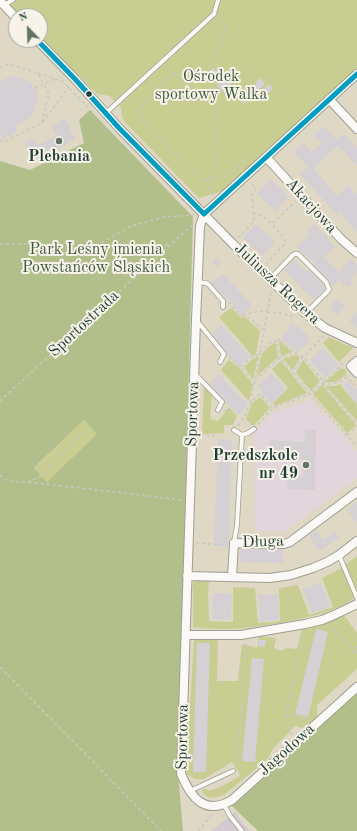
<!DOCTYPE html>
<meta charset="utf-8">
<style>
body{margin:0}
#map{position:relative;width:357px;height:831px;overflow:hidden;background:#ded8c4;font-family:"Old Standard TT",serif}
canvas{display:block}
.north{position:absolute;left:8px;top:8px;width:40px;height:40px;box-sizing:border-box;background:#f7f3e8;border:1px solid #a1aaa0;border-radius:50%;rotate:337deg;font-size:11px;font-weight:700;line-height:16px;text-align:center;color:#1f3d34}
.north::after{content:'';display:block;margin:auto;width:14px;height:18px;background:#627366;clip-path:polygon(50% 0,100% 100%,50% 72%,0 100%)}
</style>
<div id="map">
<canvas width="357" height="831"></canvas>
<div class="north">N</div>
</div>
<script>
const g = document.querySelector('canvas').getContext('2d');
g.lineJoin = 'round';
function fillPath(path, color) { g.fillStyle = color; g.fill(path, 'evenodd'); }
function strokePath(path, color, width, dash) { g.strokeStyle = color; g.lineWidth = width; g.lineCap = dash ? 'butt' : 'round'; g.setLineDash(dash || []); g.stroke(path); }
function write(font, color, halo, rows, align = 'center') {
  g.font = font + ' "Old Standard TT",serif'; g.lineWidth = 4; g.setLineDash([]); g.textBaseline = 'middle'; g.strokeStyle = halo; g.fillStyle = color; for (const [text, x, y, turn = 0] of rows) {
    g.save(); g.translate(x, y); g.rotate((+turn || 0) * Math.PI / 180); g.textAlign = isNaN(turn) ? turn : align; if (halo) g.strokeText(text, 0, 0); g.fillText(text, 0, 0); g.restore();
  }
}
fillPath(new Path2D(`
 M311 400 357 451V478L285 531H255L254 432 273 413Z`), '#e3d5dc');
fillPath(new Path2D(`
 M235 812 243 824 250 831H211Z`), '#d2cacf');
fillPath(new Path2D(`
 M5 0H357V68L223 191 199 198 123 120 121 108 110 96 97 94 40 36V16H21Z
 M231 308 242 318 244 316 260 331 256 354 252 356H250L251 354 219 317Z
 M329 337 346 345 354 347 339 362 323 343Z
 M280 341 292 352 281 356 279 342Z
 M276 343 278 357 257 376 262 353 272 344Z
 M295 355 300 357 293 370 283 359Z
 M258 356V357L253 380 244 367 250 361Z
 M229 360 240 368 253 385 249 401 221 370Z
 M303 360 320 381 311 391 296 373Z
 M281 361 307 393 275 406 273 403 288 388 272 369Z
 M341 368 346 370V375L336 382H325Z
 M341 384 342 387 354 401 357 399V421L326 386H334Z
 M204 385 212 394 210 419 218 421 229 407 237 416 233 425H224V433L202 434Z
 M322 385 356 425 347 433 313 394Z
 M260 397 270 408 253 426 246 419 252 403Z
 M84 420 98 434 48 483 34 469Z
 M357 556V596C336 612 310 617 285 622 273 624 261 626 248 628 230 630 211 629 193 627V583L199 580H209L208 592 209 621 233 622V587L255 588 258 623 280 621 279 588 298 585 309 615 333 607 322 578 340 569Z
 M343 614 357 633V669L317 705V717L302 728 295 726 272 750 268 759 225 794C217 798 207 801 202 791L203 789H207L209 791C220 788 230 782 240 776L238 771 232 762 204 779H195L187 774 186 772 194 640 218 639 217 681H238L242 644 257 648 259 636 276 638 274 648 282 651 287 648 297 649 303 625Z`), '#c8ce92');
fillPath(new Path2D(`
 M90 110 193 217 178 774 183 831H0V161L30 170 84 143 79 120ZM84 420 97 434 47 482 34 468Z
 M357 691V831H258L231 805Z`), '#b3bf8b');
fillPath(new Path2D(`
 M213 68 237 90 230 98 217 86 218 83 207 74Z
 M12 76 31 82 37 92 39 98 38 99 32 117 16 125 17 126 16 127 17 132 3 139 0 133V81Z
 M261 78 265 84 244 104 240 99 257 83 256 82Z
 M269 84 273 89 266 95 262 90Z
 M65 119 75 139 65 144 66 145 55 151 56 152 48 156V155L42 158 41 156 33 160 25 143 33 138 37 145 57 136 52 127 55 126 54 124Z
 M323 126 337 140 344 134 357 149V166L342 149 341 151 337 146 313 168 337 196 348 185 357 194V232L339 212 337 215 300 174 308 167 294 152 304 143 312 152 322 143 314 135Z
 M270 179 289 197 275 211 257 193Z
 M256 224 275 242 262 256 243 238Z
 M315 224 335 247 324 257 329 261 328 262 339 272 351 258 357 264V271L350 279 353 283 348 287 345 284 344 285 339 280 333 286 331 284 329 280 313 264 315 263 306 254 305 256 296 247 309 235 306 232Z
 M217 257 222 262 217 267 212 262Z
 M294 260 306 272 308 269 323 284 325 289 314 300 284 270Z
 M223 274 252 305 242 315 212 283Z
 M337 299 345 306 337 315 329 307Z
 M357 312V329L349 320Z
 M292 324 299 327 305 333 310 340 303 347H302L297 352 281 338 286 332H285Z
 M221 325 250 357 239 366 227 353 212 334Z
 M323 348 338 365 325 378 310 360Z
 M271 373 281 384H280L285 391 271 403 261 392 262 391 258 386Z
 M219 374 248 405 238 415 209 384Z
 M349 381 355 389 357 388V404L343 386Z
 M305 430H316L315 490 287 489 288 476H303L304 460 268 458 269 440 304 442Z
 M218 439 232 440 228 547 214 546Z
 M357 502V523L347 510Z
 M316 531 323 540 335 531 339 537 319 551 309 535Z
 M240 549H283V563L240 562Z
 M321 583 330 607 312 613 303 589Z
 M213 593 232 594 231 620 212 619Z
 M278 594 279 620 260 621 258 595Z
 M316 629 328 632 308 717 295 714Z
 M259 640H266L265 647 258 646Z
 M197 643H210L206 772H193Z
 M252 658 264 659 255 762 242 761Z`), '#d5d0d3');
const lane = new Path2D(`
 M4 5 13 0
 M106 113 214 14 218 0
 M270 279 293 255 295 254H298L326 282 329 289 328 291 306 313
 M197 282 206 283 209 285 223 301V307
 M197 321 224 354 220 362
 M195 374 222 402 218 410
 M234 430 242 435 237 525 234 543
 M242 435 248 433 254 429
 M339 555 357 598
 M190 791 233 771
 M224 805 230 816 242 831`);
const street = new Path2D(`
 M0 1 16 18
 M37 40 75 79 119 128 233 244 304 312 325 328 357 343
 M357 74 204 214 200 226 196 320 181 774C191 798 205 816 232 800L357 687
 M329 99 357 129
 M266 157 341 239 357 253
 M357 361 351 366 357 373
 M187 576 270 578 291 575 313 568 327 562 339 555 357 541
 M232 577 234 543 284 544 290 542 357 492
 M186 635H241L305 624 322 620 332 616 357 604`);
strokePath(lane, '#9e9e92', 5.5);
strokePath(street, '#9e9e92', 10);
strokePath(new Path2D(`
 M0 68 9 64 38 73 49 94 42 122
 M38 73 62 81 93 112
 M35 88 55 79
 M213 89 198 91 174 72 137 111 138 116 202 180C208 179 213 179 219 178 231 175 240 166 248 157
 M0 140 3 142 42 123 69 87
 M213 196 210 178 215 166 218 153 213 82 204 75 214 62 226 28 218 18
 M253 213 263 216 272 224 296 201
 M238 238 254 221 252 196 256 188 250 183
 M0 244 97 245 129 227 164 217 194 215
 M99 245H169
 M266 264 286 242 281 234 272 224
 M229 302 241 316 244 314
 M267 312 283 313 291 317 293 314
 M264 330 244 314 268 310
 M277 341 280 339 295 353
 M260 352 271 342 277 341 280 358 295 353 303 357 324 382 310 394 294 373 302 358 324 336
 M229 357 242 367 254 385
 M242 367 249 359 259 354
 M255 380 280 358 294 373
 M324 382 344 362
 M322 383 357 424
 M322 383C333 386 338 383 347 377L357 388
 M0 401 192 225
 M251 402 271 292
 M225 409 231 424
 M258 424 273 408 310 394 357 447
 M238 426 243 419 251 402 260 394 273 408
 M200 435 216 436
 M347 435 357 426
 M0 475 8 481 18 482H29L41 476 87 430
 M29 482 182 500
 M196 543 226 545
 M328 626 331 627 354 651
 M357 646 354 651 357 652
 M0 667 161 831
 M286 714 310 720
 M292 735 286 714 304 632
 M235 766 238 737 240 727 246 642
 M198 831 211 816V814`), '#c7c9c3', 1.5, [3, 3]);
strokePath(lane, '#faf9f6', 4);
strokePath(street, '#faf9f6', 8);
strokePath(new Path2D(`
 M37 40 75 79 119 128 204 214 357 74`), '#039ebf', 5);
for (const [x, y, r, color] of [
 [89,94,3.5,"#1f3d34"],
 [59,141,4,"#627366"],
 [306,465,4,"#627366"]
]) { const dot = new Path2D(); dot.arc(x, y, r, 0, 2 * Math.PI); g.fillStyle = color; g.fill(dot); strokePath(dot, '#f7f3e8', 1.5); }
write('16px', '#3d583f', '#f7f3e8', [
 ["Ośrodek",211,77],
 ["sportowy Walka",211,95],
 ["Park Leśny imienia",96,250],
 ["Powstańców Śląskich",96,268]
]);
write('bold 16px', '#1f3d34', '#f7f3e8', [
 ["Plebania",59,157],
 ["Przedszkole",298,456,"right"],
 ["nr 49",298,474,"right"]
]);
write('16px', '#1f3d34', '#f7f3e8', [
 ["Akacjowa",311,206,48],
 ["Juliusza Rogera",277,284,43],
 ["Sportostrada",84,324,-43],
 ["Sportowa",193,414,-88],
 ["Długa",263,542,-2],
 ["Sportowa",183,737,-89],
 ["Jagodowa",287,750,-42]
]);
</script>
